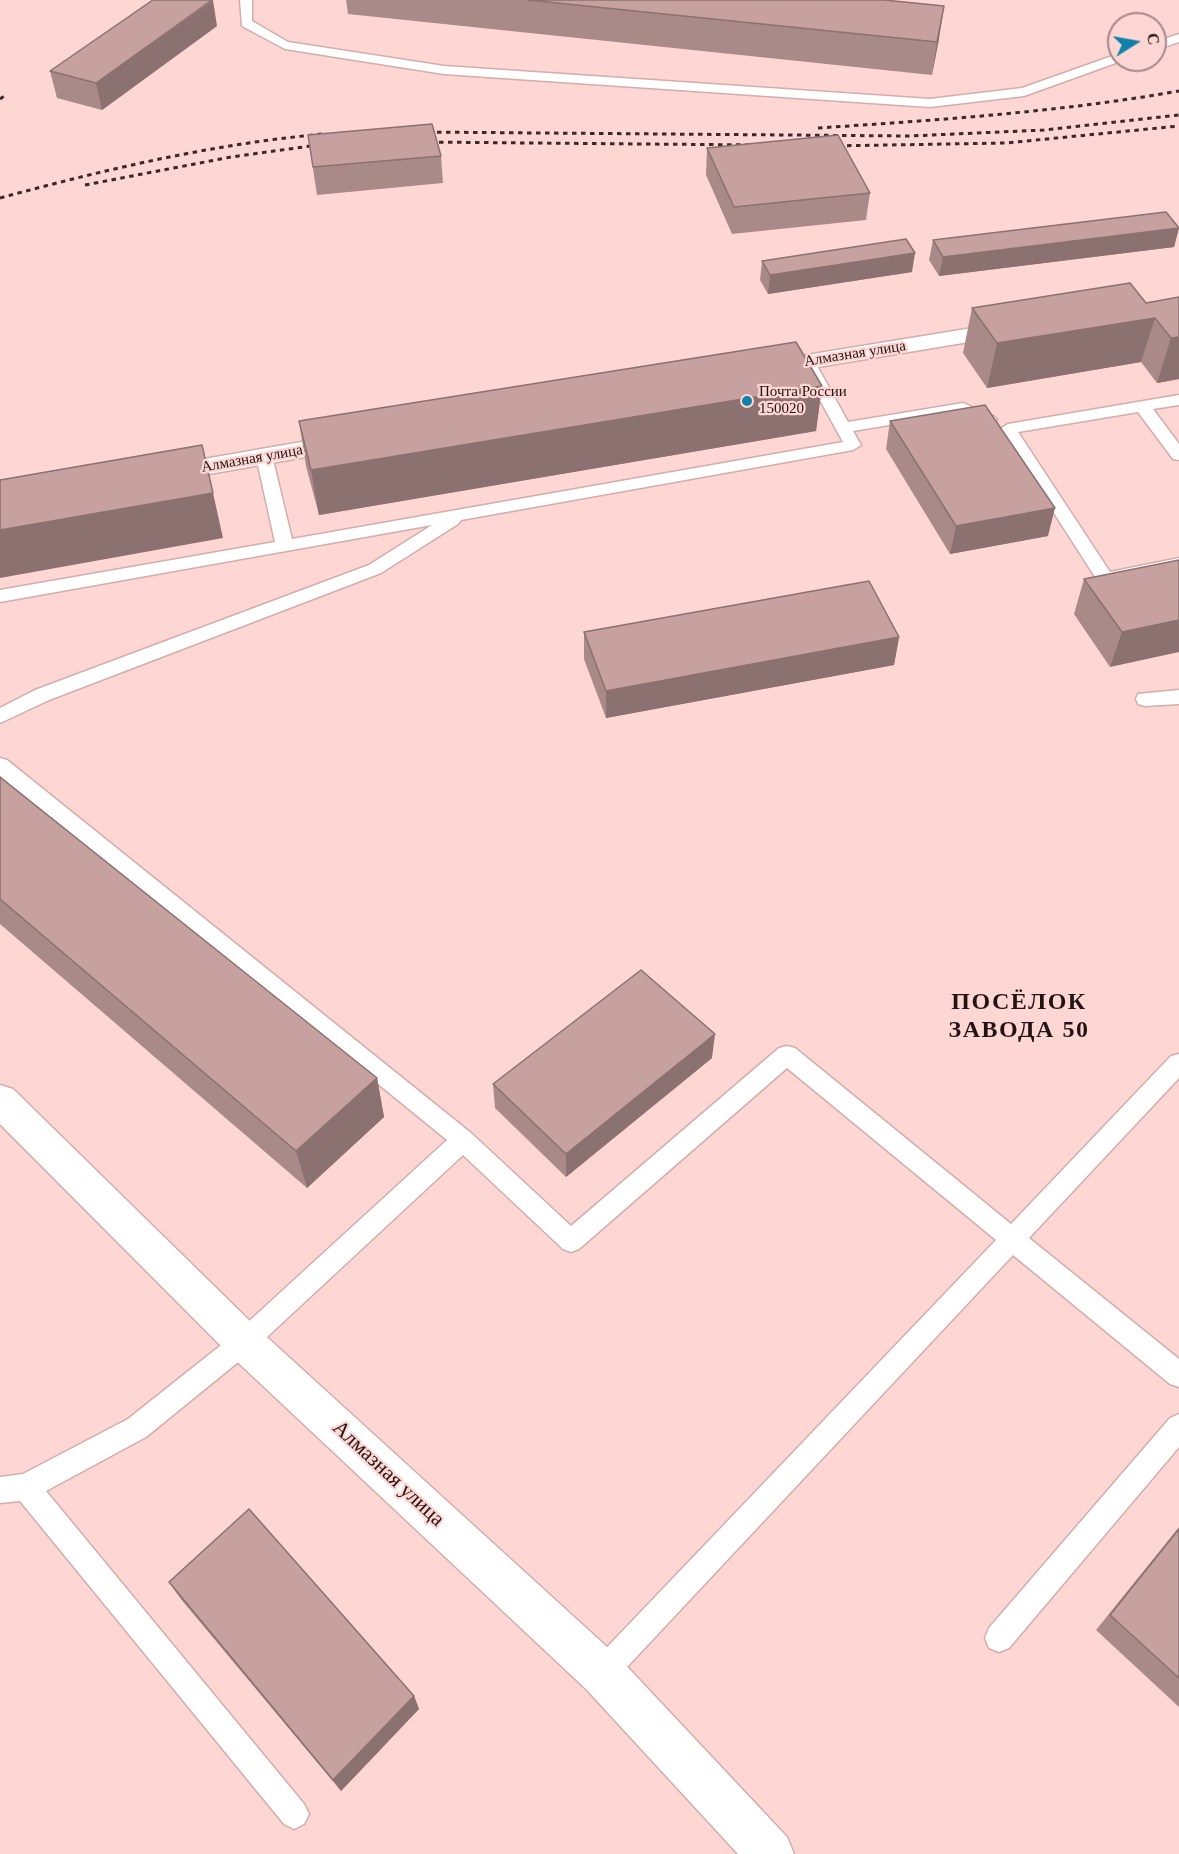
<!DOCTYPE html>
<meta charset="utf-8">
<style>
body{margin:0}
#map{position:relative;width:1179px;height:1854px;overflow:hidden;background:#fed6d4;font-family:Georgia,serif}
canvas{display:block}
.north{position:absolute;left:1107px;top:12px;width:60px;height:60px;box-sizing:border-box;background:#fed6d4;border:2px solid #a68887;border-radius:50%;rotate:79deg;font-size:16px;font-weight:700;line-height:24px;text-align:center;color:#221414}
.north::after{content:'';display:block;margin:auto;width:21px;height:27px;background:#1082a9;clip-path:polygon(50% 0,100% 100%,50% 72%,0 100%)}
</style>
<div id="map">
<canvas width="1179" height="1854"></canvas>
<div class="north">С</div>
</div>
<script>
const g = document.querySelector('canvas').getContext('2d');
g.lineJoin = 'round';
function strokePath(path, color, width, dash) { g.strokeStyle = color; g.lineWidth = width; g.lineCap = dash ? 'butt' : 'round'; g.setLineDash(dash || []); g.stroke(path); }
function fillPath(path, color) { g.fillStyle = color; g.fill(path, 'evenodd'); }
function write(font, color, halo, rows, align = 'center') {
  g.font = font + ' Georgia,serif'; g.lineWidth = 4.5; g.setLineDash([]); g.textBaseline = 'middle'; g.strokeStyle = halo; g.fillStyle = color; for (const [text, x, y, turn = 0] of rows) {
    g.save(); g.translate(x, y); g.rotate((+turn || 0) * Math.PI / 180); g.textAlign = isNaN(turn) ? turn : align; if (halo) g.strokeText(text, 0, 0); g.fillText(text, 0, 0); g.restore();
  }
}
const service = new Path2D(`
 M240 0H252V21L288 42 444 66 930 99 1022 88 1115 55 1119 54V60H1124L1024 96 930 107 444 74 285 49 242 26Z
 M1179 34V42L1155 50V42Z
 M807 357 815 362 848 422 963 403 995 417 997 420 989 425 961 413 853 431 861 445 853 450 461 520 458 524 381 573 49 700 0 723V708L35 690 369 565 432 525 0 602V590L275 542 256 456 258 452H270L272 456 292 539 843 442 799 362Z
 M1179 395V405L1153 409 1179 444V460L1173 459 1138 412 1018 432 1110 572 1179 558V570L1105 585 1099 583 1000 429 1008 424Z
 M1179 690V704L1145 706 1138 704 1136 699 1138 694Z
 M0 758 7 760 471 1133 571 1226 779 1048 787 1046 795 1048 1011 1224 1171 1056 1179 1054V1078L1029 1238 1179 1359V1387L1170 1384 1013 1255 612 1683 602 1687 592 1683 588 1673 592 1663 996 1240 787 1068 579 1249 571 1252 563 1249 463 1155 253 1350 146 1437 46 1491 304 1804 309 1814 304 1824 294 1829 284 1824 20 1501 0 1503V1477L23 1474 128 1419 235 1334 447 1140 0 776Z
 M1179 1414V1447L1009 1648 999 1652 989 1648 985 1638 989 1628 1170 1418Z`);
const minor = new Path2D(`
 M1009 322 1017 324 1021 329 1017 334 764 376 755 374 752 369 755 364 764 362Z
 M347 434 356 436 360 442 356 448 164 482 155 480 151 474 155 468 164 466Z
 M0 1085 13 1089 258 1329 618 1657 787 1837 794 1854H738L586 1689 230 1355 0 1124Z`);
strokePath(service, '#d2adaa', 3);
strokePath(minor, '#d2adaa', 3);
fillPath(service, '#fff');
fillPath(minor, '#fff');
strokePath(new Path2D(`
 M0 99 7 94
 M818 128C939 120 1060 112 1179 91
 M419 132 909 136 1044 130 1179 115
 M421 142 757 145
 M829 146 1006 143 1179 126
 M85 185 231 157 325 144
 M0 198C107 169 213 144 323 134`), '#392928', 3, [4.5, 4.5]);
fillPath(new Path2D(`
 M346 0H884L939 39 932 75 348 14Z
 M217 26 102 110 57 98 50 71Z
 M308 135 441 156 443 183 317 195Z
 M707 148 870 193 866 220 732 234 706 175Z
 M1179 227 1174 247 939 276 929 260 933 240Z
 M762 261 912 272 768 294 760 280Z
 M1179 297V379L1157 383 1141 362 987 388 963 353 972 308 1146 303Z
 M822 386 816 431 319 515 306 466 299 421Z
 M890 421 1048 536 950 554 886 449Z
 M1179 560 1110 667 1074 614 1084 579Z
 M584 632 899 637 894 665 606 718 584 659Z
 M0 777 377 1078 384 1117 307 1188 0 924Z
 M712 1058 566 1177 495 1108 493 1084Z
 M1179 1527V1707L1096 1630Z
 M169 1582 414 1696 419 1709 341 1791 180 1598Z`), '#aa8a89');
fillPath(new Path2D(`
 M213 0 217 26 102 110 96 83Z
 M944 6 939 39 932 75 937 42Z
 M1179 228 1174 247 939 276 943 257Z
 M915 253 912 272 768 294 770 275Z
 M1155 318 1141 362 987 388 997 343Z
 M1179 337V379L1157 383 1171 338Z
 M822 386 816 431 319 515 311 470Z
 M213 493 223 538 0 578V530Z
 M1055 508 1048 536 950 554 956 526Z
 M1179 620V652L1110 667 1122 632Z
 M899 637 894 665 606 718V691Z
 M715 1034 712 1058 566 1177V1154Z
 M377 1078 384 1117 307 1188 296 1151Z
 M414 1696 419 1709 341 1791 333 1780Z`), '#8b716f');
const building = new Path2D(`
 M153 0H212L96 83 50 71Z
 M528 0H884L944 6 937 42Z
 M432 124 441 156 313 167 308 135Z
 M838 135 870 193 734 207 707 148Z
 M1166 212 1179 228 943 257 933 240Z
 M906 239 915 253 770 275 762 261Z
 M1130 283 1146 303 1179 297V337L1171 338 1155 318 997 343 972 308Z
 M796 342 822 386 311 470 299 421Z
 M985 405 1055 508 956 526 890 421Z
 M202 445 213 493 0 530V480Z
 M1179 560V620L1122 632 1084 579Z
 M869 581 899 637 606 691 584 632Z
 M0 777 377 1078 296 1151 0 899Z
 M641 970 715 1034 566 1154 493 1084Z
 M249 1509 414 1696 333 1780 169 1582Z
 M1179 1529V1678L1110 1615Z`);
fillPath(building, '#c6a19f');
strokePath(building, '#8b716f', 1.5);
for (const [x, y, r, color] of [
 [747,401,6,"#1082a9"]
]) { const dot = new Path2D(); dot.arc(x, y, r, 0, 2 * Math.PI); g.fillStyle = color; g.fill(dot); strokePath(dot, '#fed6d4', 2); }
write('15px', '#221414', '#fed6d4', [
 ["Алмазная улица",855,354,-9],
 ["Алмазная улица",252,459,-10]
]);
write('15px', '#221414', '#fed6d4', [
 ["Почта России",759,392],
 ["150020",759,409]
], 'left');
write('21px', '#221414', '#fed6d4', [
 ["Алмазная улица",388,1474,43]
]);
g.letterSpacing = '1.5px';
write('bold 24px', '#221414', '#fed6d4', [
 ["ПОСЁЛОК",1019,1003],
 ["ЗАВОДА 50",1019,1031]
]);
g.letterSpacing = '0px';
</script>
